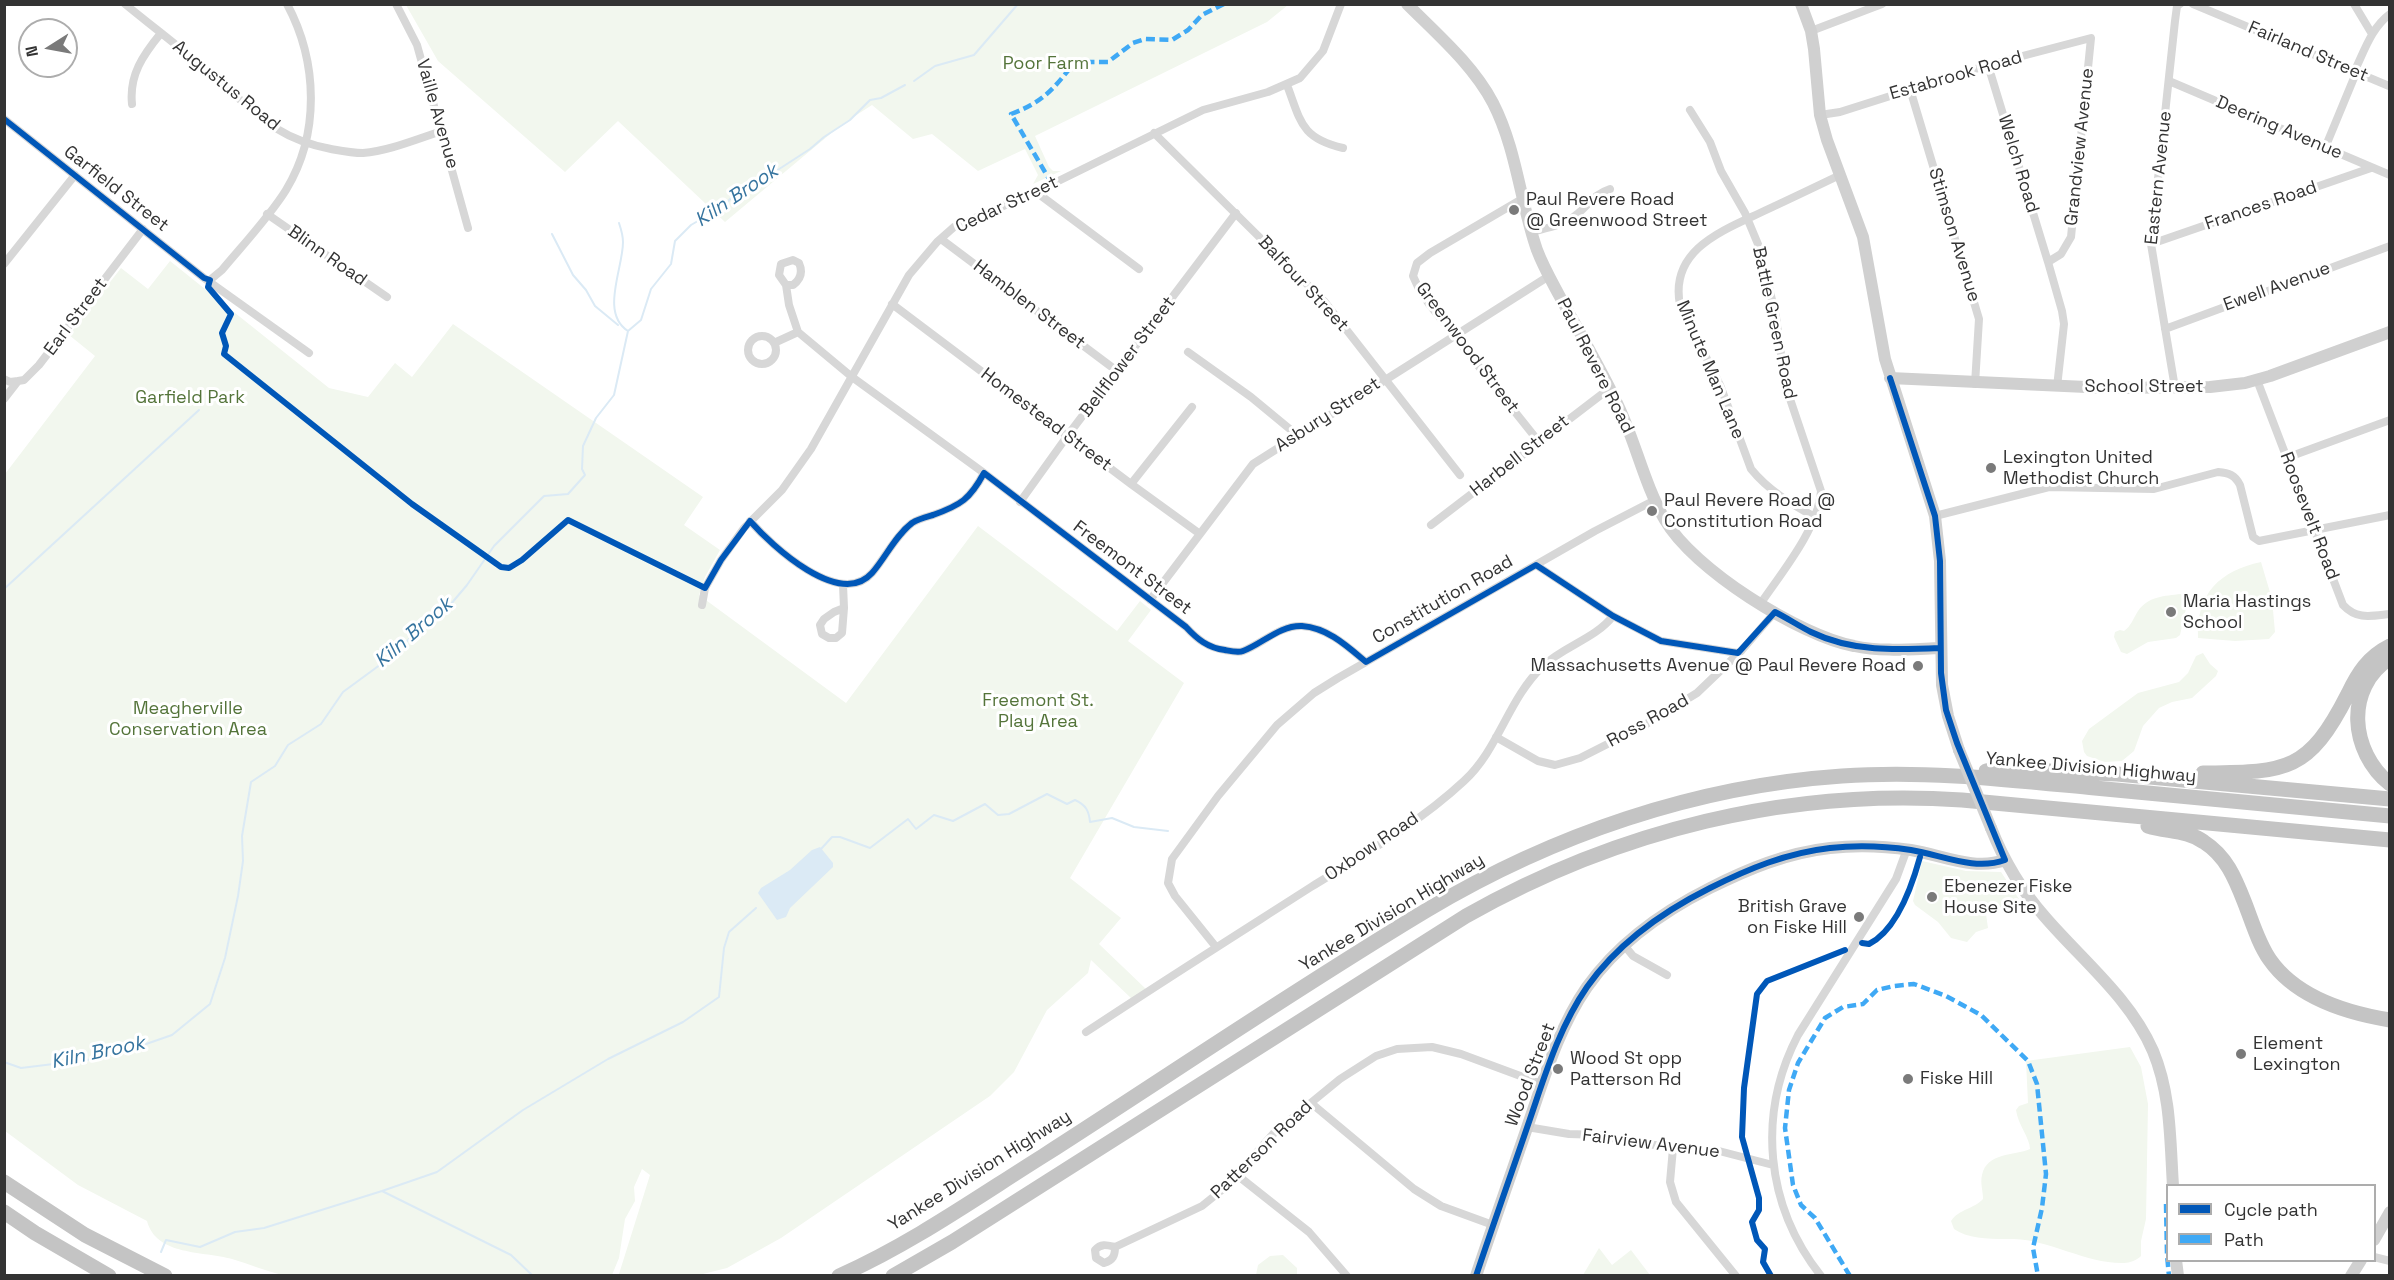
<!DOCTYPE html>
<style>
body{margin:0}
#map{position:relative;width:2394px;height:1280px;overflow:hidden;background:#fff;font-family:"Space Grotesk",sans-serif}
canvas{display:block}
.frame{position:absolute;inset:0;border:6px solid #333;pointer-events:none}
.legend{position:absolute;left:2166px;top:1184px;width:210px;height:78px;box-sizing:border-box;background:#fff;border:2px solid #adadad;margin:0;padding:8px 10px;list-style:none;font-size:18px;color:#333}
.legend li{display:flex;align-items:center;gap:12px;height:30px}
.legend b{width:30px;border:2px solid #adadad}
.north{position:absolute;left:18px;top:18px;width:60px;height:60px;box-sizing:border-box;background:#fff;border:2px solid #adadad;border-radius:50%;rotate:259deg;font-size:16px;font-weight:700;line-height:24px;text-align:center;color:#333}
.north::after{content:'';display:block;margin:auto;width:21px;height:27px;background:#7a7a7a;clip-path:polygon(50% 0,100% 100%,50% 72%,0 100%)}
</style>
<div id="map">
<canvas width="2394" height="1280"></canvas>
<div class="frame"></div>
<ul class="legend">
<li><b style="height:8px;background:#0057b8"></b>Cycle path</li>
<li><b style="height:8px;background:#3fa9f5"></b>Path</li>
</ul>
<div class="north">N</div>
</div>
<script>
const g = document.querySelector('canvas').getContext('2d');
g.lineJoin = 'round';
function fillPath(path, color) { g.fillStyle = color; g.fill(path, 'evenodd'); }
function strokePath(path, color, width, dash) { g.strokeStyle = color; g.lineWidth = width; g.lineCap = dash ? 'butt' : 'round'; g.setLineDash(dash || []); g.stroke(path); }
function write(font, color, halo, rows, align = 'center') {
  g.font = font + ' "Space Grotesk",sans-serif'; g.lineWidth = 6; g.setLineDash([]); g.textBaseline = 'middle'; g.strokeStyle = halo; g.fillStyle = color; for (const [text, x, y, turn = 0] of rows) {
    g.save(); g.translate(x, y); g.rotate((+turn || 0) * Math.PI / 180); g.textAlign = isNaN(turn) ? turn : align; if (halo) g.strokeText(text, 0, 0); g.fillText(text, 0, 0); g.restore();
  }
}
fillPath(new Path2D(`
 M406 5H1288L1267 22 1035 136 1049 167 1053 171H1061L1033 184 1038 175 1025 149 978 171 932 134 913 139 872 105 841 125 725 222 618 121 565 172 438 61Z
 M170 261 329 388 368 397 395 363 412 377 453 324 703 497 684 525 720 550 705 577 699 595 846 703 978 526 1117 631 1140 601 1151 610 1128 641 1184 683 1070 878 1121 918 1099 944 1146 989 1132 999 1091 960 1088 973 1047 1010 1014 1072 990 1096 781 1238 727 1268 699 1275 619 1274 650 1175 642 1169 634 1187 635 1201 625 1219 619 1258 612 1275H282C266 1271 249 1264 232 1259 204 1251 156 1256 147 1221L78 1185 5 1131V474L95 356 69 335 121 268 148 289Z
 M2261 562 2272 599 2275 632 2269 639 2235 641 2198 638C2196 593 2220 571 2261 562Z
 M2181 594 2186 599 2187 604 2180 635 2176 638 2148 642 2127 654 2121 652 2114 637 2115 632 2120 630 2124 631C2131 626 2133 619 2138 611 2149 596 2164 596 2181 594Z
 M2203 653 2210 664 2218 671 2216 676 2192 698 2172 702 2159 708 2143 726 2134 751 2122 761 2105 762 2087 756 2084 752 2082 741 2089 729 2138 693 2179 682 2188 673 2196 656Z
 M1922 861 1966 871 2001 872 2023 905C2010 907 1996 905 1986 914L1988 928 1976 932 1967 942 1951 938 1938 922 1915 905 1913 901Z
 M2130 1047 2141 1067 2148 1104 2146 1219 2141 1241V1256C2137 1260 2130 1263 2124 1263 2087 1264 2050 1240 2014 1239 1996 1239 1969 1240 1954 1229L1951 1221C1959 1209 1974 1209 1983 1199 1983 1191 1980 1183 1982 1175 1987 1152 2014 1156 2030 1149 2030 1138 2018 1125 2016 1110L2019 1106 2028 1103 2026 1061Z
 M1599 1248 1612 1265 1631 1250 1650 1275H1583Z
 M1283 1255 1297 1268V1275H1256L1258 1265 1270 1256Z`), '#f2f7ee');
fillPath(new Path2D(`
 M820 847 833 863V867L790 908 786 917 777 920 758 893 761 888 790 870 812 850Z`), '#dbeaf5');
strokePath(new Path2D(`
 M914 81 935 66 974 55 1018 4
 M619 223C621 229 623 236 623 242 623 269 600 313 628 331
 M552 234 573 275 586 290 595 306 618 325
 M4 589 199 410
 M821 849 832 837H840L870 848 908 819 916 829 934 815 953 821 985 804 998 815 1009 814 1047 794 1067 804 1075 800C1086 805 1089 811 1090 822L1112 818 1134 827 1168 831
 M4 1062 21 1068 94 1059 126 1051 172 1035 210 1004 225 958 238 896 243 861 242 836 251 782 275 766 288 745 321 724 343 692 388 659 421 628 445 611 467 585 494 546 544 496 568 494 585 475 582 469 583 446 596 418 614 395 628 331 641 320 651 289 671 264 675 241 691 225 703 218 708 211 722 208 732 197 743 193 753 182 773 173 810 149 824 137 850 120 870 100 881 98 905 85
 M382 1191 511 1255 533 1276
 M161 1252 166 1240 200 1247 235 1232 264 1228 382 1191 437 1172 523 1110 608 1059 683 1022 719 997 724 948 729 932 756 908`), '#dbeaf5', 2);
strokePath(new Path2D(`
 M125 4C153 27 182 49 210 73 253 109 272 138 331 149 342 151 352 153 363 153 389 151 417 139 442 131
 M396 4 417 45 468 228
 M2193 4 2389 86
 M2354 4 2372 34
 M1811 31 1882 4
 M1988 65 2048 262
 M2354 72C2364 52 2371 28 2390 14
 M2169 81 2390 175
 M1287 85C1301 122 1301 138 1343 148
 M1910 89 1979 319 1975 384
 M132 104C129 75 143 55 161 33
 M1690 110 1710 142 1721 171 1745 213 1760 249 1776 317 1785 384 1821 491C1818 529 1782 572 1761 603
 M1820 115 1840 112 1988 65 2091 38 2071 237 2061 254 2048 262 2062 311 2064 324 2057 387
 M4 119 204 278 309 353
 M1154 133 1324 301 1460 475
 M2325 148 2356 73
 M1036 192 1139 269
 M1522 199 1430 253 1417 263 1413 276 1419 289 1429 304 1539 442
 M267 214 387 297
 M1531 232C1546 228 1563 226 1576 215 1588 206 1594 194 1610 189
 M941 239 1117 371
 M2151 244 2371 168
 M4 264 75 175
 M210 280 222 270C242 246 270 216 286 190 320 134 318 62 287 4
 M786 285H793C801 279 803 272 799 263L793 260 781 264 779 275 786 285 789 305 798 332 852 377 984 473 1186 627C1197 639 1208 648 1225 650 1230 651 1238 653 1243 651 1262 644 1280 625 1302 626 1328 628 1347 646 1366 662
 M892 304 1131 484 1200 534
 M2165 329 2390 246
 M748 350a14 14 0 1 1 28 0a14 14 0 1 1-28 0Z
 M774 343 798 332
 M1188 352 1251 397 1297 435
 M4 379 10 382 18 381
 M2257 380 2343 605C2357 620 2371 616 2390 614
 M2175 388 2151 244 2175 21 2177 6 2180 4
 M4 399 18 381 24 380 39 365 143 229
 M2286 458 2390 420
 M1131 484 1192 407
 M1020 502 1068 435 1236 213
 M1935 516 2049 487 2154 489 2218 472C2229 473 2235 475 2240 485L2253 537 2259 541 2390 515
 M1815 517C1791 504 1768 490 1751 469L1720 385 1680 305C1669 249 1724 230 1764 211 1790 199 1815 187 1840 175
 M750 521C772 546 840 609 872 573 886 557 895 536 912 523 918 519 926 517 933 515 961 505 970 499 984 473
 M1431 525 1610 388
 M1536 565 1613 616 1661 641 1738 653
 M843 585 844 608 834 612 824 619 820 625 822 634 829 638H836L842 633 844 608
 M1150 600 1253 464 1549 276
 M702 605 705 588 721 560 744 528 782 490 811 449 909 275 937 242 954 227 1036 192 1203 110 1268 92 1300 78 1323 51 1341 4
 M1496 737 1538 761 1555 765 1580 758 1643 726 1697 693 1742 650 1775 612
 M1624 945 1633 956 1667 975
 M1216 947 1175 896 1168 883 1172 859 1218 796 1277 725 1314 693 1338 678 1595 531 1655 500
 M1086 1032C1160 983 1236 935 1311 887 1363 855 1419 823 1464 781 1499 749 1508 699 1543 666 1564 646 1595 639 1613 616
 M1311 1103 1414 1189 1441 1206 1493 1225
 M1527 1127 1569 1134 1600 1135 1634 1143 1719 1151 1773 1165
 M1673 1148 1670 1182 1676 1202 1736 1276
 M1237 1175 1309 1232 1347 1276
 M1115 1247C1107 1245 1101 1243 1095 1250L1096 1258 1104 1263C1113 1260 1115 1256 1115 1247L1202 1206 1228 1185 1274 1133 1340 1079 1376 1056 1397 1049 1432 1047 1461 1054 1542 1084
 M2374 1257 2390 1261
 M1821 1276C1765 1205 1757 1114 1798 1035L1896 879 1907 849`), '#d7d7d7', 8);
strokePath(new Path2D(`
 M1407 4C1438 35 1473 65 1493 103 1517 150 1520 202 1537 250 1543 266 1551 280 1559 295 1578 330 1598 364 1615 399 1635 438 1643 482 1665 520 1693 569 1800 636 1854 646 1882 652 1912 649 1940 648
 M1801 4 1811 31 1814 49 1820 115 1827 140 1863 237 1885 359 1935 516 1940 561 1942 685 1948 716 1959 750
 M1890 378 2108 388 2210 387 2245 383 2270 376 2390 332
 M1991 828C2004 861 2021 890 2045 917 2082 960 2130 998 2153 1051 2171 1094 2170 1140 2173 1186
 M2374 1240 2390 1212
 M2176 1260 2178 1276
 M1476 1276C1494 1222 1513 1169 1531 1116 1546 1072 1560 1026 1587 987 1618 943 1662 912 1710 888 1748 869 1786 853 1830 848 1857 845 1884 846 1911 850 1942 855 1974 871 2005 860
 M2351 1276 2361 1260`), '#d0d0d0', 12);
strokePath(new Path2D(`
 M2390 658C2344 688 2350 752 2390 784
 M1986 771 2003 769 2117 774 2390 799
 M2203 773C2286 772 2308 773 2348 694 2358 673 2368 657 2390 646
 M2148 826C2167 832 2187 830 2204 842 2226 856 2235 878 2244 901 2252 921 2258 943 2270 960 2296 997 2347 1013 2390 1020
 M4 1182 85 1235 165 1276
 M4 1212 35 1233 109 1276
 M839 1276C911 1244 976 1198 1043 1156 1171 1074 1297 988 1427 910 1553 835 1695 786 1842 776 1927 770 2011 780 2095 788 2193 797 2291 806 2390 816
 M893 1276 952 1242 1466 916C1618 830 1788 788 1962 800L2390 840`), '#c4c4c4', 15);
strokePath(new Path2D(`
 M1959 750 1991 828`), '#d0d0d0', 12);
strokePath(new Path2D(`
 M1052 184 1011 114C1044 102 1054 88 1075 62H1108L1133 43 1145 39 1172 40 1188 30 1202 15 1224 4
 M2166 1204 2167 1255 2169 1276
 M1850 1276 1815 1218 1801 1205 1793 1185 1785 1128 1789 1090 1798 1063 1825 1018 1843 1007 1863 1004 1877 990 1894 986 1914 984 1946 996 1981 1015 2028 1061 2037 1084 2046 1174 2042 1208 2033 1248 2038 1276`), '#3fa9f5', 4.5, [9, 4.5]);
strokePath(new Path2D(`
 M4 119 204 278 210 280 208 287 231 314 222 333 226 346 224 354 412 504 501 567 509 568 522 560 568 520 705 588 721 560 750 521C772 546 840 609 872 573 886 557 895 536 912 523 918 519 926 517 933 515 961 505 970 499 984 473L1186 627C1197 639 1208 648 1225 650 1230 651 1238 653 1243 651 1262 644 1280 625 1302 626 1328 628 1347 646 1366 662L1536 565 1613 616 1661 641 1738 653 1775 612C1787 618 1799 626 1811 632 1852 652 1896 650 1940 648
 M1862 943 1869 944C1897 930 1912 886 1920 857
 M1476 1276C1494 1222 1513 1169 1531 1116 1546 1072 1560 1026 1587 987 1618 943 1662 912 1710 888 1748 869 1786 853 1830 848 1857 845 1884 846 1911 850 1942 855 1974 871 2005 860L1957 743 1946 710 1941 673 1940 561 1935 516 1890 378
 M1771 1276 1763 1262 1765 1249 1757 1240 1752 1222 1759 1210V1198L1742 1137 1744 1088 1757 994 1767 981 1845 950`), '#0057b8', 6);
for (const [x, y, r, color] of [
 [1514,210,6,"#7a7a7a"],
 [1991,468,6,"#7a7a7a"],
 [1652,511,6,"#7a7a7a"],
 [2171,612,6,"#7a7a7a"],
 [1918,666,6,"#7a7a7a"],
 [1932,897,6,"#7a7a7a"],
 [1859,917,6,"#7a7a7a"],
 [2241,1054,6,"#7a7a7a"],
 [1558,1069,6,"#7a7a7a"],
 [1908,1079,6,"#7a7a7a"]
]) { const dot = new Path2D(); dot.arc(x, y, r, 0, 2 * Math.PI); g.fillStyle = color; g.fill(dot); strokePath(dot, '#fff', 2); }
write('18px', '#333', '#fff', [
 ["Fairland Street",2308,52,23],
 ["Estabrook Road",1956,76,-16],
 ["Augustus Road",226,86,39],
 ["Vaille Avenue",437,114,74],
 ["Deering Avenue",2279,128,23],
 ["Grandview Avenue",2080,147,-84],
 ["Welch Road",2018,164,73],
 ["Eastern Avenue",2159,178,-84],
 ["Garfield Street",116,189,38],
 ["Cedar Street",1007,205,-25],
 ["Frances Road",2261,206,-19],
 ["Stimson Avenue",1954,235,73],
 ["Blinn Road",327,256,35],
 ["Balfour Street",1303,284,47],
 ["Ewell Avenue",2277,287,-20],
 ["Hamblen Street",1029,305,37],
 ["Earl Street",76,317,-53],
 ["Battle Green Road",1774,323,78],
 ["Greenwood Street",1467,348,53],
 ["Bellflower Street",1128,357,-53],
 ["Paul Revere Road",1595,366,63],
 ["Minute Man Lane",1710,370,67],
 ["School Street",2144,387],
 ["Asbury Street",1328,415,-33],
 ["Homestead Street",1046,420,37],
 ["Harbell Street",1520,456,-38],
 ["Roosevelt Road",2309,516,69],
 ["Freemont Street",1132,568,37],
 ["Constitution Road",1443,600,-30],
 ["Ross Road",1648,721,-29],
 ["Yankee Division Highway",2091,768,5],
 ["Oxbow Road",1372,847,-34],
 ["Yankee Division Highway",1392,913,-31],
 ["Wood Street",1531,1075,-69],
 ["Fairview Avenue",1651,1144,7],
 ["Patterson Road",1262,1150,-44],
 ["Yankee Division Highway",980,1171,-32]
]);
write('18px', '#54743a', '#fff', [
 ["Poor Farm",1046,64],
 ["Garfield Park",190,398],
 ["Freemont St.",1038,701],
 ["Play Area",1038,722],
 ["Meagherville",188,709],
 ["Conservation Area",188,730]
]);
write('18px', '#333', '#fff', [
 ["Paul Revere Road",1526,200],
 ["@ Greenwood Street",1526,221],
 ["Lexington United",2003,458],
 ["Methodist Church",2003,479],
 ["Paul Revere Road @",1664,501],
 ["Constitution Road",1664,522],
 ["Maria Hastings",2183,602],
 ["School",2183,623],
 ["Massachusetts Avenue @ Paul Revere Road",1906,666,"right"],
 ["Ebenezer Fiske",1944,887],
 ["House Site",1944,908],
 ["British Grave",1847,907,"right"],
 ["on Fiske Hill",1847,928,"right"],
 ["Element",2253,1044],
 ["Lexington",2253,1065],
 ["Wood St opp",1570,1059],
 ["Patterson Rd",1570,1080],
 ["Fiske Hill",1920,1079]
], 'left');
write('italic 20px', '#36749f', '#fff', [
 ["Kiln Brook",737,196,-34],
 ["Kiln Brook",414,633,-41],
 ["Kiln Brook",98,1053,-12]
]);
</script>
